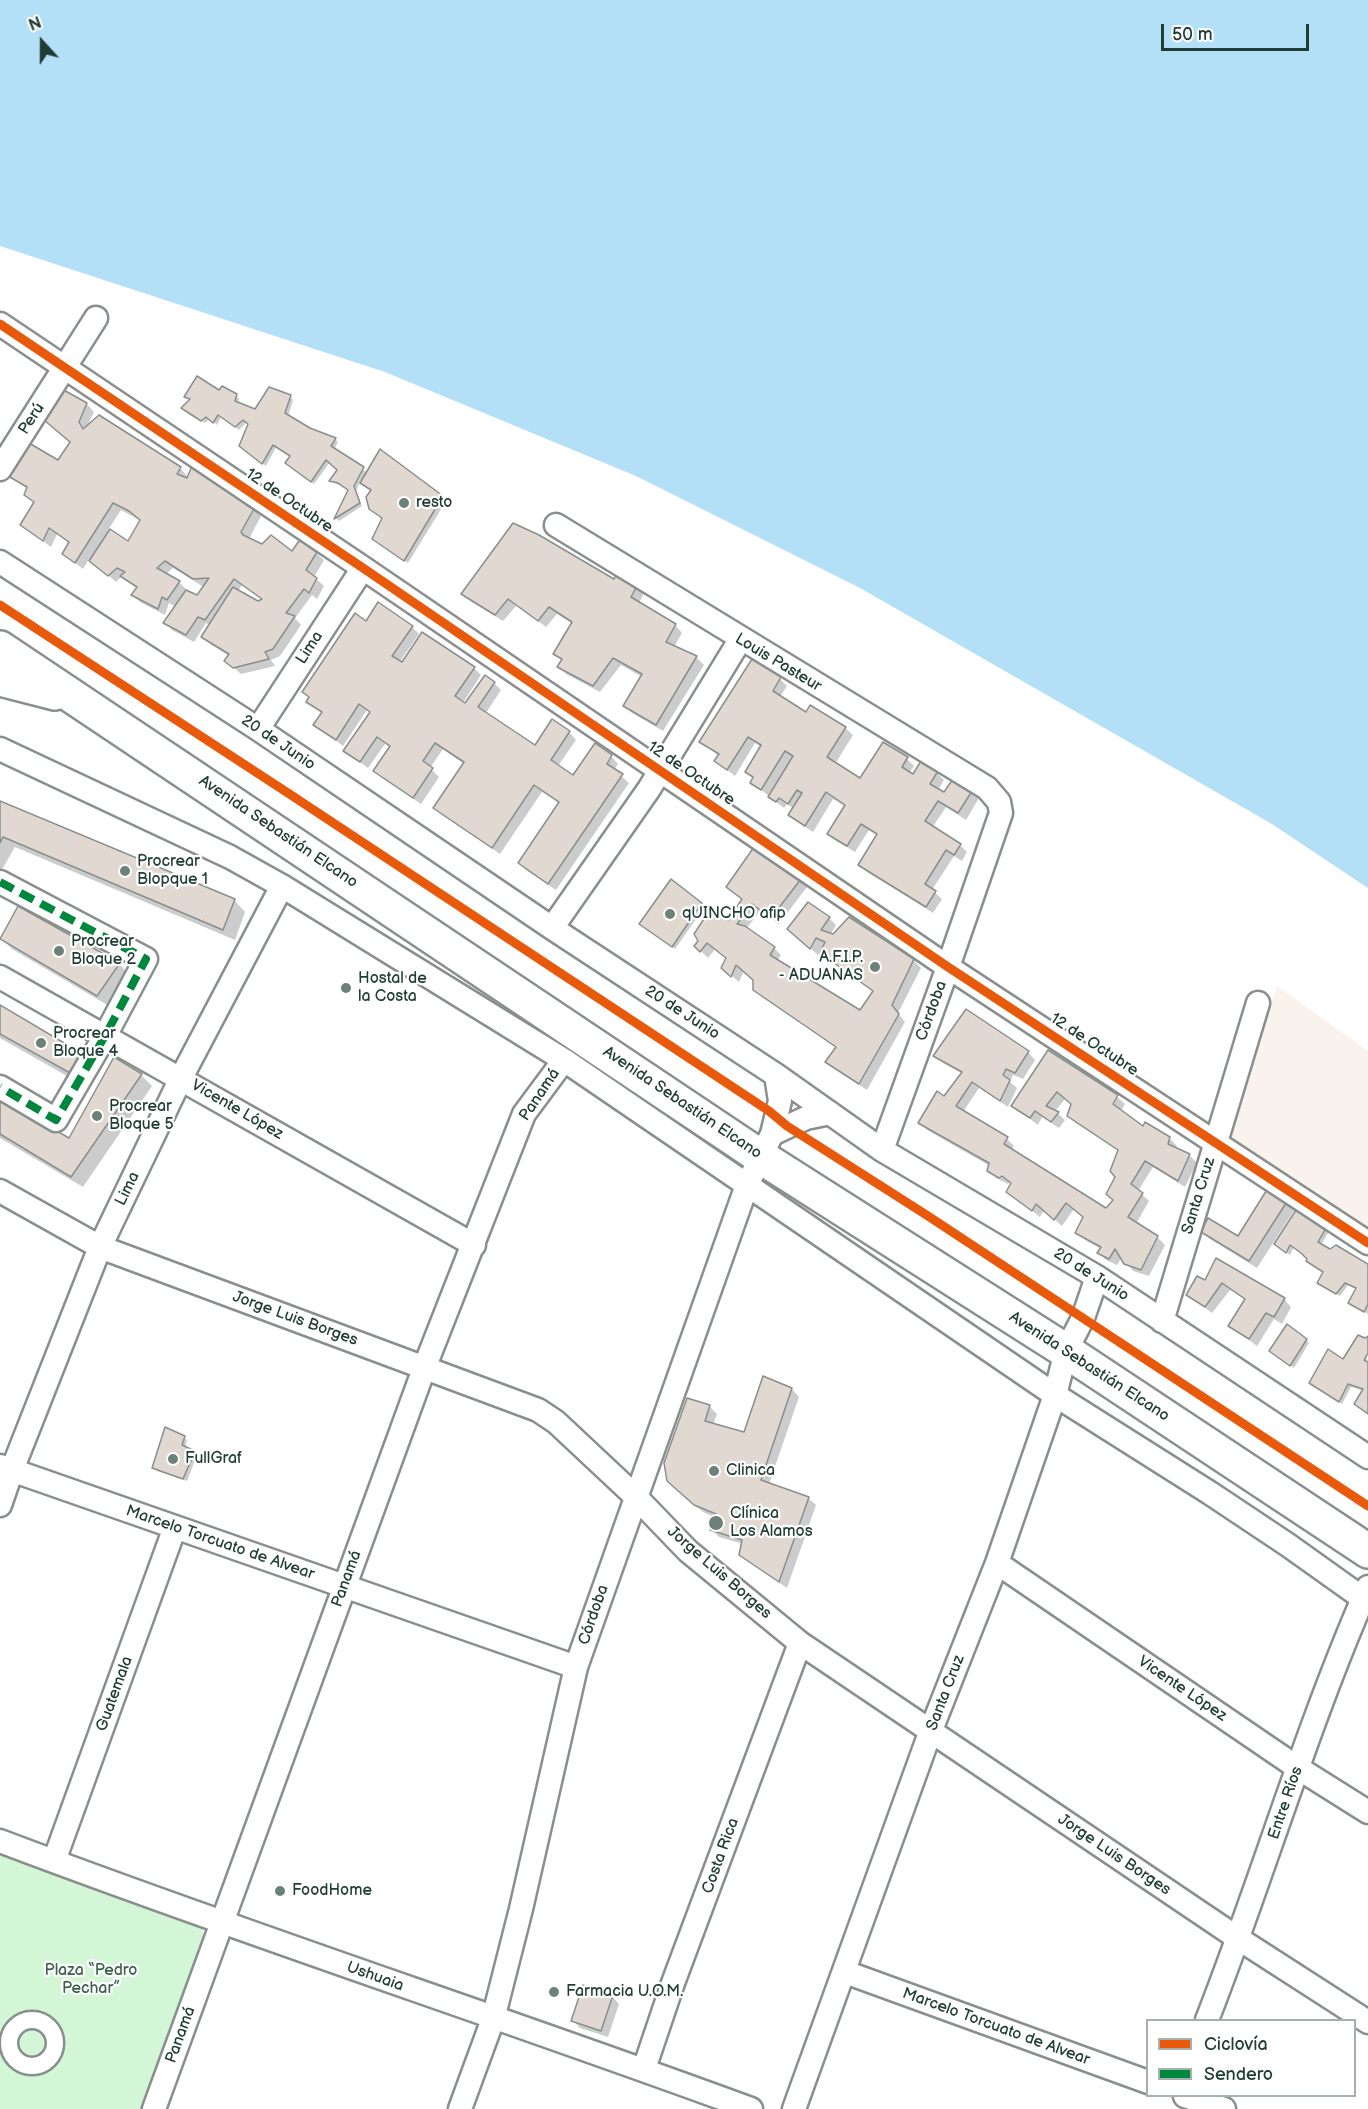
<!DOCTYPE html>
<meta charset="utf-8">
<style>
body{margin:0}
#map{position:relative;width:1368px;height:2109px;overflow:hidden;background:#fff;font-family:"Balsamiq Sans",sans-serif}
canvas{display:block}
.legend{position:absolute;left:1146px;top:2019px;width:210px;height:78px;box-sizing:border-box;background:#fff;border:2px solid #a5b1ae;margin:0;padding:8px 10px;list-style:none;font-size:18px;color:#1f3d34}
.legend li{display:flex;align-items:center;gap:12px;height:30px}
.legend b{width:30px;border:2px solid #a5b1ae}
.north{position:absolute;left:12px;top:12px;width:60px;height:60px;-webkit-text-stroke:4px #fff;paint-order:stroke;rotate:339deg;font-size:16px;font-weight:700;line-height:24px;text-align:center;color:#1f3d34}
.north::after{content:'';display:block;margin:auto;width:21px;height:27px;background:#1f3d34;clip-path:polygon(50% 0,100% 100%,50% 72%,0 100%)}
.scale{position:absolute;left:1161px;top:24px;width:148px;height:27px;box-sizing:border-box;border:3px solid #1f3d34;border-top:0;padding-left:8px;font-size:18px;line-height:21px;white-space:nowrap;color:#1f3d34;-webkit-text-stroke:4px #fff;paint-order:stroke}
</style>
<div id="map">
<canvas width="1368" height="2109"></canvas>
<ul class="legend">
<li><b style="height:8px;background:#e8590c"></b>Ciclovía</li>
<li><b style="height:8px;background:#00873e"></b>Sendero</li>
</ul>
<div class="north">N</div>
<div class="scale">50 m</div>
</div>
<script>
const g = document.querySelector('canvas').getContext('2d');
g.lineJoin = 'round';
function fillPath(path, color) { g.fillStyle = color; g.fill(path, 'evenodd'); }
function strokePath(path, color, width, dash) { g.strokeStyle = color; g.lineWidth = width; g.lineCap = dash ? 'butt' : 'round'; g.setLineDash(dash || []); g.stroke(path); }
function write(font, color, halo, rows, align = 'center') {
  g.font = font + ' "Balsamiq Sans",sans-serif'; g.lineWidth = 4.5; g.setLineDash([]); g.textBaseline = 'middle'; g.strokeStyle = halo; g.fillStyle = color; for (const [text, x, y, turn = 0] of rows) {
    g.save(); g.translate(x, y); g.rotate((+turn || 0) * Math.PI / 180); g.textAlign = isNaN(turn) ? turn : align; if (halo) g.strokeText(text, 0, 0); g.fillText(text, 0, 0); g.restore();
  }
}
fillPath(new Path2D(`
 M1277 986 1368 1051V1230L1226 1141Z`), '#faf3ed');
fillPath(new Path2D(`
 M0 1850 199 1923 203 1932V1941L141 2109H0Z`), '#d3f6d6');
fillPath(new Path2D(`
 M0 0H1368V888L1272 824 860 588 636 476 385 372 0 246Z`), '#b3dff7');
fillPath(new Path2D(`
 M63 391 87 404 94 412 86 429 180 468 189 478 254 508 261 516 249 539 263 545 292 553H316L324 560 314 577 324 586 317 599 312 595 295 618 301 625 280 656 271 660 275 666 241 674 226 661 229 656 210 644 203 637 210 625 206 623 194 642 172 630 165 622 176 607 169 603 165 615 140 602 133 595 138 589 122 576 116 582 89 559 83 569 64 554 70 544 57 534 51 547 21 524 35 503 26 495 28 489 10 476 59 462 71 443 53 428ZM121 510 141 521 128 543 108 530ZM173 568 202 586H205L198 597 185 591 187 590 179 582 165 575ZM242 585 263 600 258 603 238 591Z
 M219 392 236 395 239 399 238 404 256 411 290 396 293 400 288 417 309 430 335 439 338 442 334 450 368 473 380 451 442 497 446 501 408 563 377 542 384 518 372 490 361 481 356 490 362 506 339 521 336 518 350 491 331 481 339 470 330 462 314 484 290 466 292 457 276 447 266 466 245 449 249 424 247 422 239 430 221 417 217 425 210 419 205 423 186 411 190 401 186 397Z
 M614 581 637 585 644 593 639 603 675 625 682 633 674 647 696 657 704 665 663 731 632 713 625 706 642 677 621 665 600 692 566 674 559 666 563 661 555 654 573 624 557 614 546 627 517 605 503 621 470 601 463 594Z
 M366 623 412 627 419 634 399 663 474 668 481 675 463 703 466 705 494 683 501 690 486 713 535 747 569 732 576 740 558 766 574 777 611 756 618 764 614 770 629 783 556 890 527 871 519 863 560 804 542 792 500 854 442 815 435 808 464 764 443 749 430 768 439 777 421 804 382 778 375 771 391 748 385 744 368 768 345 751 371 713 367 710 343 746 315 724 322 713 308 701Z
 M780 679 787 686 780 697 806 714 811 707 845 728 853 735 835 764 861 780 907 759 914 766 909 773 913 776 937 773 944 780 938 790 945 794 955 778 980 796 966 820 946 807 932 828 960 845 967 852 962 861 954 856 932 890 942 899 933 913 867 872 860 865 878 836 869 830 855 852 836 841 829 834 846 807 833 799 813 832 798 822 790 815 794 809 787 804 784 808 751 782 754 779 746 771 762 747 755 743 735 776 716 761 719 756 701 742Z
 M0 803 234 900 245 912 235 940 15 847 0 873Z
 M800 880 807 887 779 924 760 911 746 929 774 948 781 955 777 961 860 1012 874 992 830 960 820 951 818 955 796 936 829 918 836 925 830 935 833 936 849 919 913 960 921 968 898 1013 905 1022 867 1090 835 1069 827 1062 837 1048 762 997 755 989 754 980 744 971 739 982 731 975 727 958 715 949 708 958 696 946 729 923 743 900 728 887Z
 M701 904 704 908 675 949 644 927Z
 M1 938 119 964 130 975 109 1006 12 949Z
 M0 1007 80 1054 91 1065 81 1084 0 1038Z
 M1028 1052 1035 1060 1023 1079 1013 1075 1010 1082 1017 1088 1008 1107 979 1088 963 1112 1007 1139 1014 1146 1012 1150 1106 1210 1114 1200 1119 1151 1076 1123 1069 1116 1072 1105 1065 1099 1055 1111 1065 1120 1059 1128 1042 1117 1038 1125 1013 1106 1049 1052 1117 1097 1125 1104 1121 1111 1143 1128 1169 1138 1177 1146 1176 1149 1189 1155 1197 1163 1185 1187 1153 1167 1138 1191 1149 1201 1136 1224 1157 1237 1165 1245 1149 1276 1133 1271 1122 1257 1117 1265 1106 1260 1099 1253 1101 1249 1085 1240 1077 1233 1084 1217 1074 1209 1062 1226 1044 1210 1040 1217 1007 1191 1015 1179 1008 1184 996 1178 989 1170 990 1166 927 1130 920 1123 944 1098 963 1074 943 1063 935 1056Z
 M141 1075 152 1086 83 1187 0 1138V1100L69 1140Z
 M1287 1202 1295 1209 1257 1268 1210 1239 1203 1232 1239 1238Z
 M1325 1229 1328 1233 1321 1245 1368 1266V1314L1353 1306 1357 1289 1348 1285 1340 1296 1319 1283 1325 1273 1311 1264 1307 1261 1308 1258 1294 1247 1290 1255 1279 1247Z
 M1217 1260 1284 1299 1291 1307 1282 1324 1274 1319 1257 1346 1230 1326 1246 1300 1230 1290 1212 1313 1188 1295 1206 1282Z
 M1368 1338 1367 1363 1368 1412 1364 1391 1351 1387 1342 1404 1310 1383 1344 1361Z
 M1306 1340 1309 1343 1294 1368 1275 1354Z
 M764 1378 792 1389 799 1397 769 1484 808 1498 816 1505 787 1588 749 1562 741 1555 743 1544 719 1537 711 1529 716 1518 703 1512 676 1488 688 1400 710 1407 717 1414 713 1425 745 1434Z
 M184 1437 187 1440 185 1448 197 1455 187 1481 157 1471 153 1468Z
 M612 1996 619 2004 608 2037 580 2028 573 2020Z`), '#0003');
const building = new Path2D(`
 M197 376 219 390 222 386 237 394 235 401 255 409 269 387 291 395 285 413 310 428 336 438 331 446 364 467 354 486 360 503 334 519 348 490 338 483 329 481 337 470 326 460 311 482 285 463 290 456 273 445 262 464 239 446 248 424 243 420 235 427 218 415 213 423 206 417 201 421 181 408 190 399 184 397Z
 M62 389 87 403 79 422 83 429 99 415 181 467 177 474 187 478 192 466 255 507 241 532 243 535 262 544 271 535 292 551 301 538 317 552 306 570 317 578 309 593 304 589 286 613 295 616 273 649 265 652 269 659 233 668 224 661 229 654 201 637 233 587 258 601 262 599 234 579 205 620 198 617 186 635 163 623 186 590 197 595 209 578 193 579 165 561 157 568 180 581 167 600 162 597 158 609 131 595 137 587 120 576 125 572 117 568 108 576 89 561 110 529 128 541 140 520 129 511 113 503 75 563 62 554 69 542 49 528 43 541 20 525 34 502 24 495 27 487 8 476 29 443 58 460 70 442 44 420Z
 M380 449 443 496 404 561 372 539 382 518 369 509 366 497 371 490 360 483Z
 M513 523 539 535 614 579 618 571 638 584 631 597 676 624 666 642 697 656 656 725 623 706 642 674 613 658 593 686 557 667 562 659 553 654 572 622 549 607 538 621 508 599 495 615 461 594Z
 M378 602 413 626 392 656 402 662 422 632 475 667 455 696 465 703 485 675 495 682 478 707 535 745 552 719 570 731 551 760 573 775 595 743 612 755 607 764 623 774 548 884 518 863 559 802 534 785 492 848 433 808 464 762 435 743 423 761 433 768 413 798 373 771 390 746 377 737 360 762 343 751 370 712 359 704 336 740 313 725 322 712 306 702 309 697 302 692 355 613 366 621Z
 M752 659 781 677 773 691 806 712 810 705 846 727 827 757 860 778 883 742 908 757 902 767 913 774 921 761 938 771 930 784 944 792 955 776 974 788 958 813 938 801 925 821 961 844 954 855 946 850 925 884 936 891 926 907 858 865 877 834 861 824 847 846 827 834 845 805 826 792 805 826 788 815 802 793 797 790 788 804 779 798 776 802 768 797 793 756 785 751 761 790 750 783 753 777 745 772 761 745 748 737 727 770 714 761 719 754 699 742Z
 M0 801 235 899 223 930 3 837 0 843Z
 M754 847 801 879 771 918 752 904 737 924 745 926 775 947 770 955 860 1010 873 991 820 953 825 942 816 938 810 949 787 929 808 902 830 917 821 930 833 934 849 917 914 959 892 1005 899 1014 859 1084 825 1062 836 1047 753 990V980L736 965 731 977 721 968 726 958 707 943 700 952 694 946 698 941 694 934 711 908 728 920 742 899 726 887Z
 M671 879 702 903 672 947 639 924Z
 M18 906 120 963 97 996 0 939Z
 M0 1005 81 1053 70 1073 0 1034Z
 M966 1009 1029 1051 1015 1073 1006 1069 1003 1075 1010 1080 1000 1101 972 1082 956 1106 1008 1137 1004 1144 1106 1208 1113 1200 1106 1194 1115 1177 1110 1171 1118 1150 1067 1116 1071 1104 1057 1092 1046 1106 1059 1112 1051 1122 1035 1111 1030 1118 1011 1106 1048 1050 1118 1095 1113 1104 1143 1126 1145 1122 1170 1137 1168 1144 1190 1154 1178 1181 1145 1161 1131 1184 1143 1193 1128 1217 1158 1236 1141 1270 1124 1264 1115 1249 1109 1259 1097 1253 1101 1247 1075 1233 1083 1217 1066 1203 1054 1220 1036 1204 1032 1211 1006 1192 1011 1183 1002 1176 999 1178 987 1171 989 1163 918 1123 937 1091 944 1096 962 1072 933 1056Z
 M114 1057 142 1074 71 1177 0 1134V1098L69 1138Z
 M1268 1188 1288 1200 1249 1261 1201 1232 1208 1218 1238 1236Z
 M1298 1207 1326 1228 1318 1242 1330 1249 1336 1245 1368 1264V1304L1364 1312 1348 1303 1356 1288 1345 1283 1336 1294 1317 1283 1323 1272 1306 1261 1307 1259 1301 1253 1290 1245 1286 1253 1274 1244Z
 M1216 1258 1285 1298 1274 1317 1266 1313 1249 1339 1228 1326 1245 1299 1222 1283 1205 1307 1186 1295 1197 1276 1205 1280Z
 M1287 1324 1307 1339 1290 1366 1269 1351Z
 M1358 1335 1365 1338 1368 1336V1353L1364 1360 1368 1362V1414L1354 1404 1363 1389 1348 1384 1339 1402 1309 1383 1328 1349 1343 1359Z
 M763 1376 792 1388 761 1480 809 1497 779 1582 739 1555 742 1540 710 1530 716 1514 694 1505 667 1481 664 1463 687 1398 710 1405 705 1421 744 1432Z
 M165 1427 185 1436 182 1445 195 1451 183 1479 152 1468Z
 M583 1985 613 1995 601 2031 571 2021Z`);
fillPath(building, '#e0d8d1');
strokePath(building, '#898f8d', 1.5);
const pedestrian = new Path2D(`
 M9 2043a23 23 0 1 1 46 0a23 23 0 1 1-46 0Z`);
const minor = new Path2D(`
 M0 324 363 568 948 967 1368 1243
 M0 469 96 318
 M556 525 987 788 999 802 1001 813 948 967 882 1150
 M0 562 258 729 552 928 776 1075 882 1150 1097 1277 1368 1457
 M258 729 363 568
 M0 749 230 857 282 886 564 1060 1055 1395 1210 1493 1288 1545 1368 1602
 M0 882 146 959 105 1036 56 1120 0 1087
 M552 928 649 789 740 640
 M0 977 474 1245
 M772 1134 780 1101 776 1075
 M0 1191 100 1247 538 1410 556 1422 635 1496 688 1551 800 1643 1239 1939 1368 2022
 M1162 1321 1258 1003
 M0 1466 576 1667
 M0 1505 12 1470 100 1247 181 1078 282 886
 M997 1563 1298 1768 1368 1812
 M0 1841C248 1935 501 2017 751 2109
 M54 1861 175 1527
 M845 1972 1148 2082
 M1207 2020C1263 1877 1306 1728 1368 1587
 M644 2069 673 1983 800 1643
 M1185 2096 1224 2109
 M154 2109 425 1366 524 1114 564 1060
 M460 2109 493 2019 521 1909 576 1667 747 1185 772 1134 806 1118 830 1113
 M794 2109 931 1730 997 1563 1055 1395 1066 1351 1083 1318 1097 1277`);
const primary = new Path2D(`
 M0 648 761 1157 1066 1351 1368 1551
 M0 679 55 693`);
strokePath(pedestrian, '#898f8d', 21);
strokePath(minor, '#898f8d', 27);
strokePath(primary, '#898f8d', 38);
strokePath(pedestrian, '#fff', 16);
strokePath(minor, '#fff', 22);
strokePath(primary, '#fff', 33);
strokePath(new Path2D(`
 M0 882 146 959 105 1036 56 1120 0 1087`), '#00873e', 8, [15, 8]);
strokePath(new Path2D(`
 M0 324 363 568 948 967 1368 1243
 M0 605 291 795 769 1111 787 1126 928 1216 1368 1506`), '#e8590c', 9);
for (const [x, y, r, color] of [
 [404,503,6,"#6d817b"],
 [125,871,6,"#6d817b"],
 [670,914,6,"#6d817b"],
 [59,951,6,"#6d817b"],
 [875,967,6,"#6d817b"],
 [346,988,6,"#6d817b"],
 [41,1043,6,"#6d817b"],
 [97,1116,6,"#6d817b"],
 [173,1459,6,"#6d817b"],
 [714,1471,6,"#6d817b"],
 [716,1523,8,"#6d817b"],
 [280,1891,6,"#6d817b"],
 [554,1992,6,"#6d817b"]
]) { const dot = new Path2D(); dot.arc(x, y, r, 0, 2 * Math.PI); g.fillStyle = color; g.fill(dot); strokePath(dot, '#fff', 2); }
write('16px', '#1f3d34', '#fff', [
 ["Perú",32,419,-57],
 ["12 de Octubre",289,501,34],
 ["Lima",310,648,-57],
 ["Louis Pasteur",778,663,31],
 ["20 de Junio",278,743,34],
 ["12 de Octubre",691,774,34],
 ["Avenida Sebastián Elcano",278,832,34],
 ["Córdoba",932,1011,-70],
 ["20 de Junio",682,1013,33],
 ["12 de Octubre",1094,1045,33],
 ["Panamá",540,1095,-56],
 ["Avenida Sebastián Elcano",682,1103,34],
 ["Vicente López",237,1110,30],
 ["Lima",128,1189,-64],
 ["Santa Cruz",1199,1196,-73],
 ["20 de Junio",1091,1275,32],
 ["Jorge Luis Borges",295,1319,20],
 ["Avenida Sebastián Elcano",1089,1367,33],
 ["Marcelo Torcuato de Alvear",220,1543,19],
 ["Jorge Luis Borges",719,1573,41],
 ["Panamá",347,1579,-70],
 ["Córdoba",594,1615,-71],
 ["Vicente López",1182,1689,34],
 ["Santa Cruz",946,1693,-69],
 ["Guatemala",115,1694,-70],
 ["Entre Ríos",1286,1803,-71],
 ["Jorge Luis Borges",1114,1855,34],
 ["Costa Rica",721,1856,-70],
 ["Ushuaia",375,1977,20],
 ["Marcelo Torcuato de Alvear",996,2027,20],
 ["Panamá",181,2035,-70]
]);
write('16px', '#1f3d34', '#fff', [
 ["resto",416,503],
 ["Procrear",137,862],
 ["Blopque 1",137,880],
 ["qUINCHO afip",682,914],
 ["Procrear",71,942],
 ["Bloque 2",71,960],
 ["A.F.I.P.",863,958,"right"],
 ["- ADUANAS",863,976,"right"],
 ["Hostal de",358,979],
 ["la Costa",358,997],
 ["Procrear",53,1034],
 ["Bloque 4",53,1052],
 ["Procrear",109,1107],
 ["Bloque 5",109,1125],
 ["FullGraf",185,1459],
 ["Clinica",726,1471],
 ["Clínica",730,1514],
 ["Los Alamos",730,1532],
 ["FoodHome",292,1891],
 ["Farmacia U.O.M.",566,1992]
], 'left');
write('16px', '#3c604e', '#fff', [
 ["Plaza “Pedro",91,1971],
 ["Pechar”",91,1989]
]);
</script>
